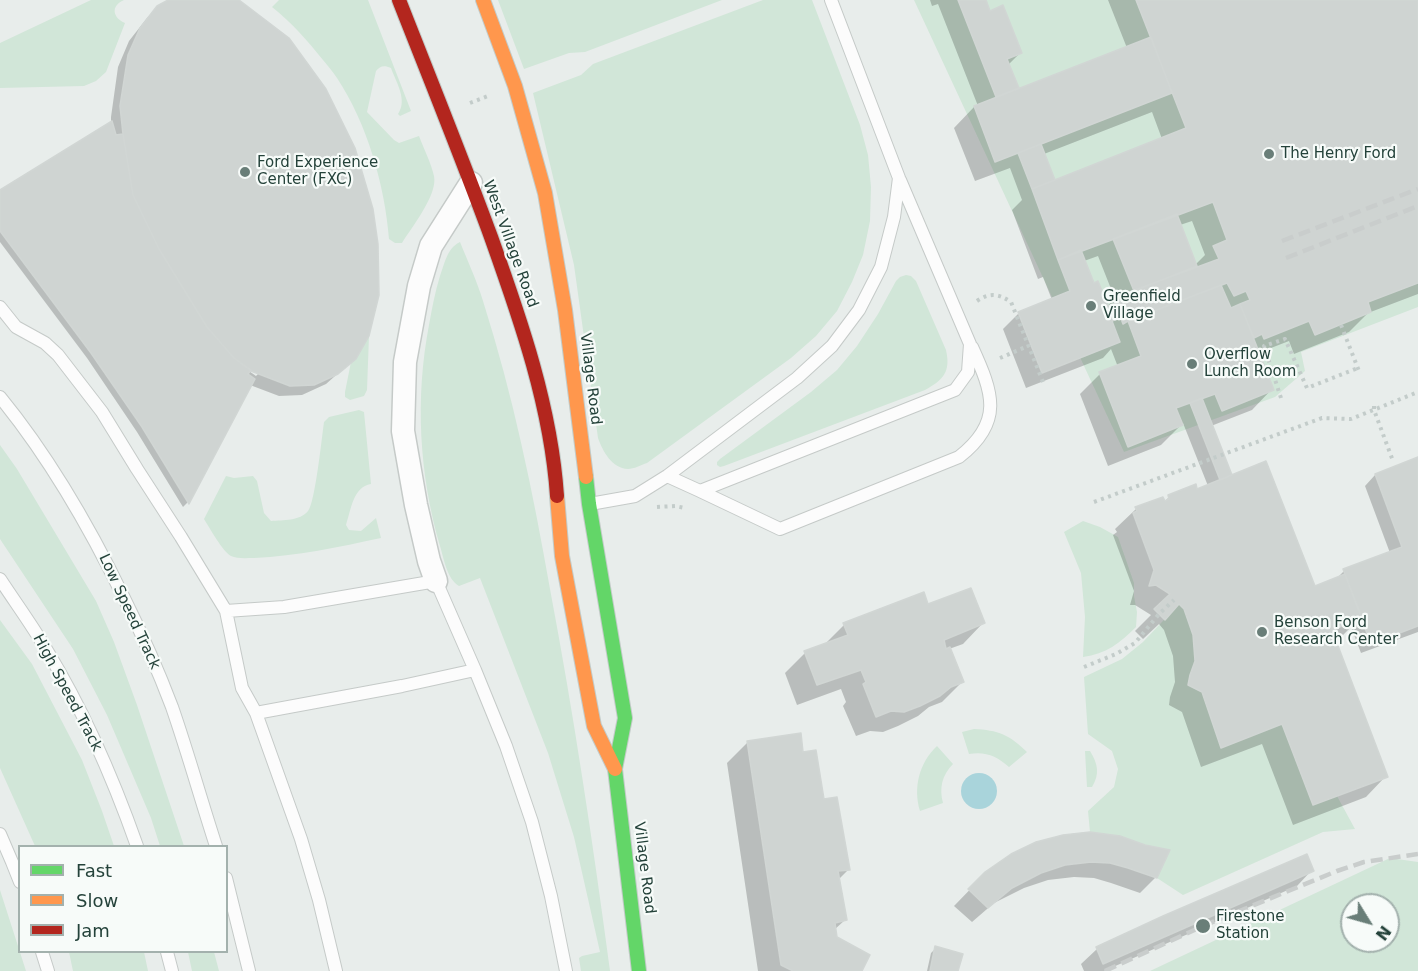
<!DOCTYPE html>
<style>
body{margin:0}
#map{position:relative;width:1418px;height:971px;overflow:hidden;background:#e8edeb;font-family:"DejaVu Sans",sans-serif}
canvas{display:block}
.legend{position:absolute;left:18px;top:845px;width:210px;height:108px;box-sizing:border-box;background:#f7fbf9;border:2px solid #a3b1ad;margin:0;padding:8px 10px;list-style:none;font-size:18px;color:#24423a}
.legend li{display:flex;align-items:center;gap:12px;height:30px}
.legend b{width:30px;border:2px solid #a3b1ad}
.north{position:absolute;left:1340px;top:893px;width:60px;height:60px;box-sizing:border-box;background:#f7fbf9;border:2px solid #a3b1ad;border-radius:50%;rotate:127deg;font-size:16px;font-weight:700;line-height:24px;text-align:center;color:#24423a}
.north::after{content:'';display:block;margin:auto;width:21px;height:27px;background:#697e78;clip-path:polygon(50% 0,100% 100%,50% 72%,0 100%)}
</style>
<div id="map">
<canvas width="1418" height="971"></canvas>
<ul class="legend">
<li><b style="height:8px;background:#63d668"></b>Fast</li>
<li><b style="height:8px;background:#ff974d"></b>Slow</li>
<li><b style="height:8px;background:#b3261e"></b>Jam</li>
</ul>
<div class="north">N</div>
</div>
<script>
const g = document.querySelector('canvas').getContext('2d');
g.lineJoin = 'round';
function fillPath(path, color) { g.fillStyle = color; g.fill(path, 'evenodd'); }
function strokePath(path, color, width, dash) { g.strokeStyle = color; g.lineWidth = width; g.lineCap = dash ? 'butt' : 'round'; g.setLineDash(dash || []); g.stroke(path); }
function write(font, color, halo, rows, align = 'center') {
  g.font = font + ' "DejaVu Sans",sans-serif'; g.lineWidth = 4.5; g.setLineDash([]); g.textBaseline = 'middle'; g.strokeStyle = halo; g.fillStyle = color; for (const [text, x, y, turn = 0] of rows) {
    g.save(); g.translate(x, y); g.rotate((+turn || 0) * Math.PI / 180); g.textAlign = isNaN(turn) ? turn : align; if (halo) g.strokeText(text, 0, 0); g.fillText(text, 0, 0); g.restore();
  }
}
fillPath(new Path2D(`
 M91 0H124C110 6 113 18 125 23L106 72 96 81 84 86 0 88V43Z
 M279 0H368L411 111 400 116 398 114C408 100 396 82 391 68 384 65 380 66 376 71L367 112 394 140 399 143 419 136C424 149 431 163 434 176 438 195 411 228 402 243H395L389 239C385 186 367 123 337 78 333 72 328 66 323 60 307 40 292 23 272 7Z
 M498 0H722L585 52 569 53 524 69Z
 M763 0H812L860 125 868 155 871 187 870 221 863 255 852 282 837 311 816 336 791 358 647 463C641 465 634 469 628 469 612 468 603 452 598 438L574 265 533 93 581 75 593 64Z
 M914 0H1418V307L1301 352 1305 371 1275 397 1124 452Z
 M460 242C468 262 477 281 483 301 513 395 533 492 550 589 574 716 593 843 610 971H581L579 958 582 956 600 952 574 837 548 753 480 578 459 586C447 579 444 559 440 546 419 474 415 398 429 325 432 308 435 292 440 276 445 263 447 248 460 242Z
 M906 275 911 276 916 281 946 350C951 372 943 380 925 390L724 466 720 467 717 465V462L720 459 811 392 837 370 857 346 878 314 896 281 900 277Z
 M369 336 367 390 364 396 350 400 345 397V392L351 362Z
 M359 410 364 412 371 484C353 487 351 510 346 525L349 530 361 531 376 518 381 538C339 547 297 556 254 558 247 558 237 559 231 556 223 552 209 527 204 519L226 476 234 478 253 476 257 481 264 513 271 521C283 520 300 521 308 511 315 504 322 436 324 422L329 417Z
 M0 445 17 469 96 601 114 642 137 705 184 846H160L151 818 107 715 73 649 0 539Z
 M1083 521 1100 527 1118 537 1134 583V596L1137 612 1136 627C1120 643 1106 654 1083 657L1085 617 1081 573 1064 532Z
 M1179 604 1184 609 1193 635 1195 661 1190 675 1188 685 1202 692 1221 747 1282 724 1313 805 1337 796 1355 829 1323 832 1183 895 1157 878 1169 850 1145 845 1120 836 1090 832 1088 811 1114 787 1118 769 1112 751 1088 734 1084 677 1122 659 1143 642Z
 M0 620 32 664 82 760 102 811 114 846H35L0 768Z
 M974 729C998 730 1010 735 1027 752L1009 767C997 756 985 751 969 754L962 732Z
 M937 746 953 764C942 775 939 788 943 803L920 811C913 788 919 763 937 746Z
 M1085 751H1090C1098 764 1100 774 1092 787H1087Z
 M1390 858 1418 862V971H1150ZM1352 905H1388V941H1352Z
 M0 890 26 971H0Z
 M69 952H144L148 971H73Z
 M188 952H214L219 971H192Z`), '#d1e6d8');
fillPath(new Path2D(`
 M961 791a18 18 0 1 1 36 0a18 18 0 1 1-36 0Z`), '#a9d4db');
fillPath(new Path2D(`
 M170 0H235L343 369 326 384 302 395 279 396 250 385 187 503 183 507 137 432 87 358 0 242V192L111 123V117L118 67 129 41 147 18 158 7ZM249 367 258 374 256 376 249 371Z
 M930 0H984L989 13 1020 53 1008 65 1017 88 1013 92 1127 48 1108 0H1418V294L1368 313 1349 332 1294 354 1289 341 1258 353 1272 389 1252 410 1211 426 1230 475 1314 588 1335 580 1344 571 1390 553 1365 486 1375 475 1418 459V632L1361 653 1351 627 1340 638 1334 640 1386 776 1366 797 1293 825 1262 744 1201 767 1182 712 1169 705 1170 697 1175 682 1173 656 1164 630 1159 624 1143 639 1135 631 1151 615 1135 605H1130L1134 591 1113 535 1117 532 1115 529 1136 509 1164 502 1169 497 1196 491 1208 486 1183 423 1161 445 1108 466 1080 394 1100 374 1118 367 1111 349 1103 358 1026 388 1003 329 1019 313 1052 300 1043 277 1038 279 1012 210 1022 200 1010 168 975 181 954 128 974 107 978 106 938 4 932 6ZM1152 112 1162 139 1054 181 1044 154ZM1192 221 1205 255 1195 265 1180 225ZM1098 256 1115 299 1106 307 1093 285 1084 261Z
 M927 606 983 623 963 644 949 649 962 682 942 702 929 707 918 716 898 726 883 732 870 731 856 736 843 706 846 702 841 689 797 705 785 673 805 653 824 645 844 625Z
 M747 743 802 754 822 800 848 870 838 880 845 920 834 930 836 938 860 971H758L727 763Z
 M1145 846 1156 877 1140 893 1111 883 1094 878 1074 877 1048 880 1024 888 994 903 972 922 954 906 986 873Z
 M1312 870 1297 886 1104 971H1084L1081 964 1097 949Z
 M936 948 957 971H927L931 953Z`), '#0003');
const building = new Path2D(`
 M168 0H239L289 38 326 89 355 148 373 209 378 244 379 295 369 336 356 359 338 374 314 385 290 386 251 371 234 358 207 327 159 249 133 195 123 134 120 106 128 55 140 28 157 6Z
 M958 0H986L990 11 1003 5 1022 53 1007 59 1019 88 996 97Z
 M1136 0H1418V283L1368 302 1371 312 1315 335 1309 321 1264 339 1262 334 1254 338 1240 304 1250 300 1246 291 1234 296 1227 283 1128 321 1123 324 1113 298 1219 259 1213 246 1227 240 1213 202 1058 260 1032 189 1186 128Z
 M1151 37 1172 93 995 162 974 106Z
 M112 121 116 135 123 134 133 195 159 249 207 327 234 358 251 370 248 374 255 379 189 504 142 427 91 353 0 231V190Z
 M1041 144 1055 180 1032 189 1018 153Z
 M1177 214 1197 266 1134 291 1113 239Z
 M1081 250 1094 283 1098 281 1108 306 1114 304 1120 318 1112 321 1120 342 1042 373 1018 312 1070 291 1058 260Z
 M1221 285 1231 308 1240 304 1274 390 1222 411 1215 394 1176 408 1183 425 1128 447 1099 372 1141 356 1128 321Z
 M1202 398 1232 475 1220 480 1190 403Z
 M1418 457V626L1371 644 1343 569 1402 547 1375 474Z
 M1266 461 1315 586 1345 574 1362 618 1332 630 1388 777 1313 805 1282 724 1221 748 1202 692 1188 685 1190 675 1195 661 1193 635 1184 609 1179 604 1165 620 1154 609 1170 594 1156 585 1149 586 1154 570 1133 513 1137 511 1135 507 1163 497 1165 501 1169 499 1168 495 1196 484 1197 489Z
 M971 588 985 623 944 640 946 649 950 647 964 682 951 687 940 696 920 706 904 712 891 711 876 717 863 684 866 682 861 670 817 685 804 651 848 635 843 623 924 592 928 604Z
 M801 733 803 752 816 750 824 799 837 797 850 870 838 871 847 920 835 923 837 937 870 955 862 971H793L781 965 747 741Z
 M1090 832 1120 836 1145 845 1170 850 1157 878 1128 868 1110 863 1091 862 1065 865 1041 873 1012 888 988 908 968 889 985 872 1011 854 1036 842 1063 835Z
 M1307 854 1314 871 1103 964 1096 947 1163 916Z
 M935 946 963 954 958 971H930Z`);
fillPath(building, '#cfd4d2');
strokePath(building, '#d1d6d4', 1.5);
const lane = new Path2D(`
 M0 307 16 327 45 343 58 355 102 412 137 469 181 537 226 611 242 688 256 713 301 839 319 900 336 971
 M0 397C50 458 90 528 124 598 142 634 158 670 172 707 188 753 201 800 216 846
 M667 476 700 491 955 390 968 372 970 344 900 180
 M700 491 780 529 959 457C1004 422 993 393 972 347
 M590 504 635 496 667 476 797 378 832 346 859 310 881 267 894 217 899 178 831 0
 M0 579C15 602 32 625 46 649 84 711 113 778 137 846
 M226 611 284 607 436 581 475 670 506 746 532 822 551 896 566 971
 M256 713 402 686 475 670
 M0 834 12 862 20 882
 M226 878 249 971
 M42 952 48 971
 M167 952 172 971`);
const street = new Path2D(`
 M436 581 429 561 416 505 403 431 405 362 419 286 431 246 471 183`);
const fast = new Path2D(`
 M586 477 589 504 625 718 615 769 639 971`);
const slow = new Path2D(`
 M483 0 515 86 545 193 565 310 586 477
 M557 496 562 556 594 726 615 769`);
const jam = new Path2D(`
 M399 0C430 79 462 158 491 237 521 321 551 407 557 496`);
strokePath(lane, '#c5cac8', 14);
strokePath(street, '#c5cac8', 25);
strokePath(fast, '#c3cbc8', 16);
strokePath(slow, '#c3cbc8', 16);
strokePath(jam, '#c3cbc8', 16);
strokePath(new Path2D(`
 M470 103 488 96
 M977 301C990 292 999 294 1011 302L1043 382
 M1341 325 1359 371
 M1000 358 1028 346
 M1281 398 1264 346 1285 339 1307 388 1358 368
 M1374 406V410L1393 461
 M1094 502 1322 418 1351 419 1418 392
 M657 507 675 506 685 508
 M1084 667 1116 654 1135 643 1159 614 1174 600`), '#c3ccca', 4, [3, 4.5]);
strokePath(lane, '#fcfcfc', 12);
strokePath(street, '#fcfcfc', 22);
strokePath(fast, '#63d668', 14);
strokePath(slow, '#ff974d', 14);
strokePath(jam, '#b3261e', 14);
strokePath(new Path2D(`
 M1282 241 1418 189
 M1286 258 1418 206
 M1105 971 1203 926 1337 871 1364 862 1418 854`), '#c9cdcc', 4.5, [12, 6]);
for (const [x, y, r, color] of [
 [1269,154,6,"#697e78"],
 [245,172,6,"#697e78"],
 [1091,306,6,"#697e78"],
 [1192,364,6,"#697e78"],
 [1262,632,6,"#697e78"],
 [1203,926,8,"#697e78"]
]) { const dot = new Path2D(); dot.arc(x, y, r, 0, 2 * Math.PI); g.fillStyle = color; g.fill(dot); strokePath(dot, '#f7fbf9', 2); }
write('15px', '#24423a', '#f7fbf9', [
 ["The Henry Ford",1281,154],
 ["Ford Experience",257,163],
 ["Center (FXC)",257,180],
 ["Greenfield",1103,297],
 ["Village",1103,314],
 ["Overflow",1204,355],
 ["Lunch Room",1204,372],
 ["Benson Ford",1274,623],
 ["Research Center",1274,640],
 ["Firestone",1216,917],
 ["Station",1216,934]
], 'left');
write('15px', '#24423a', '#f7fbf9', [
 ["West Village Road",510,244,70],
 ["Village Road",590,379,83],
 ["Low Speed Track",129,612,65],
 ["High Speed Track",67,693,62],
 ["Village Road",644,868,83]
]);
</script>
